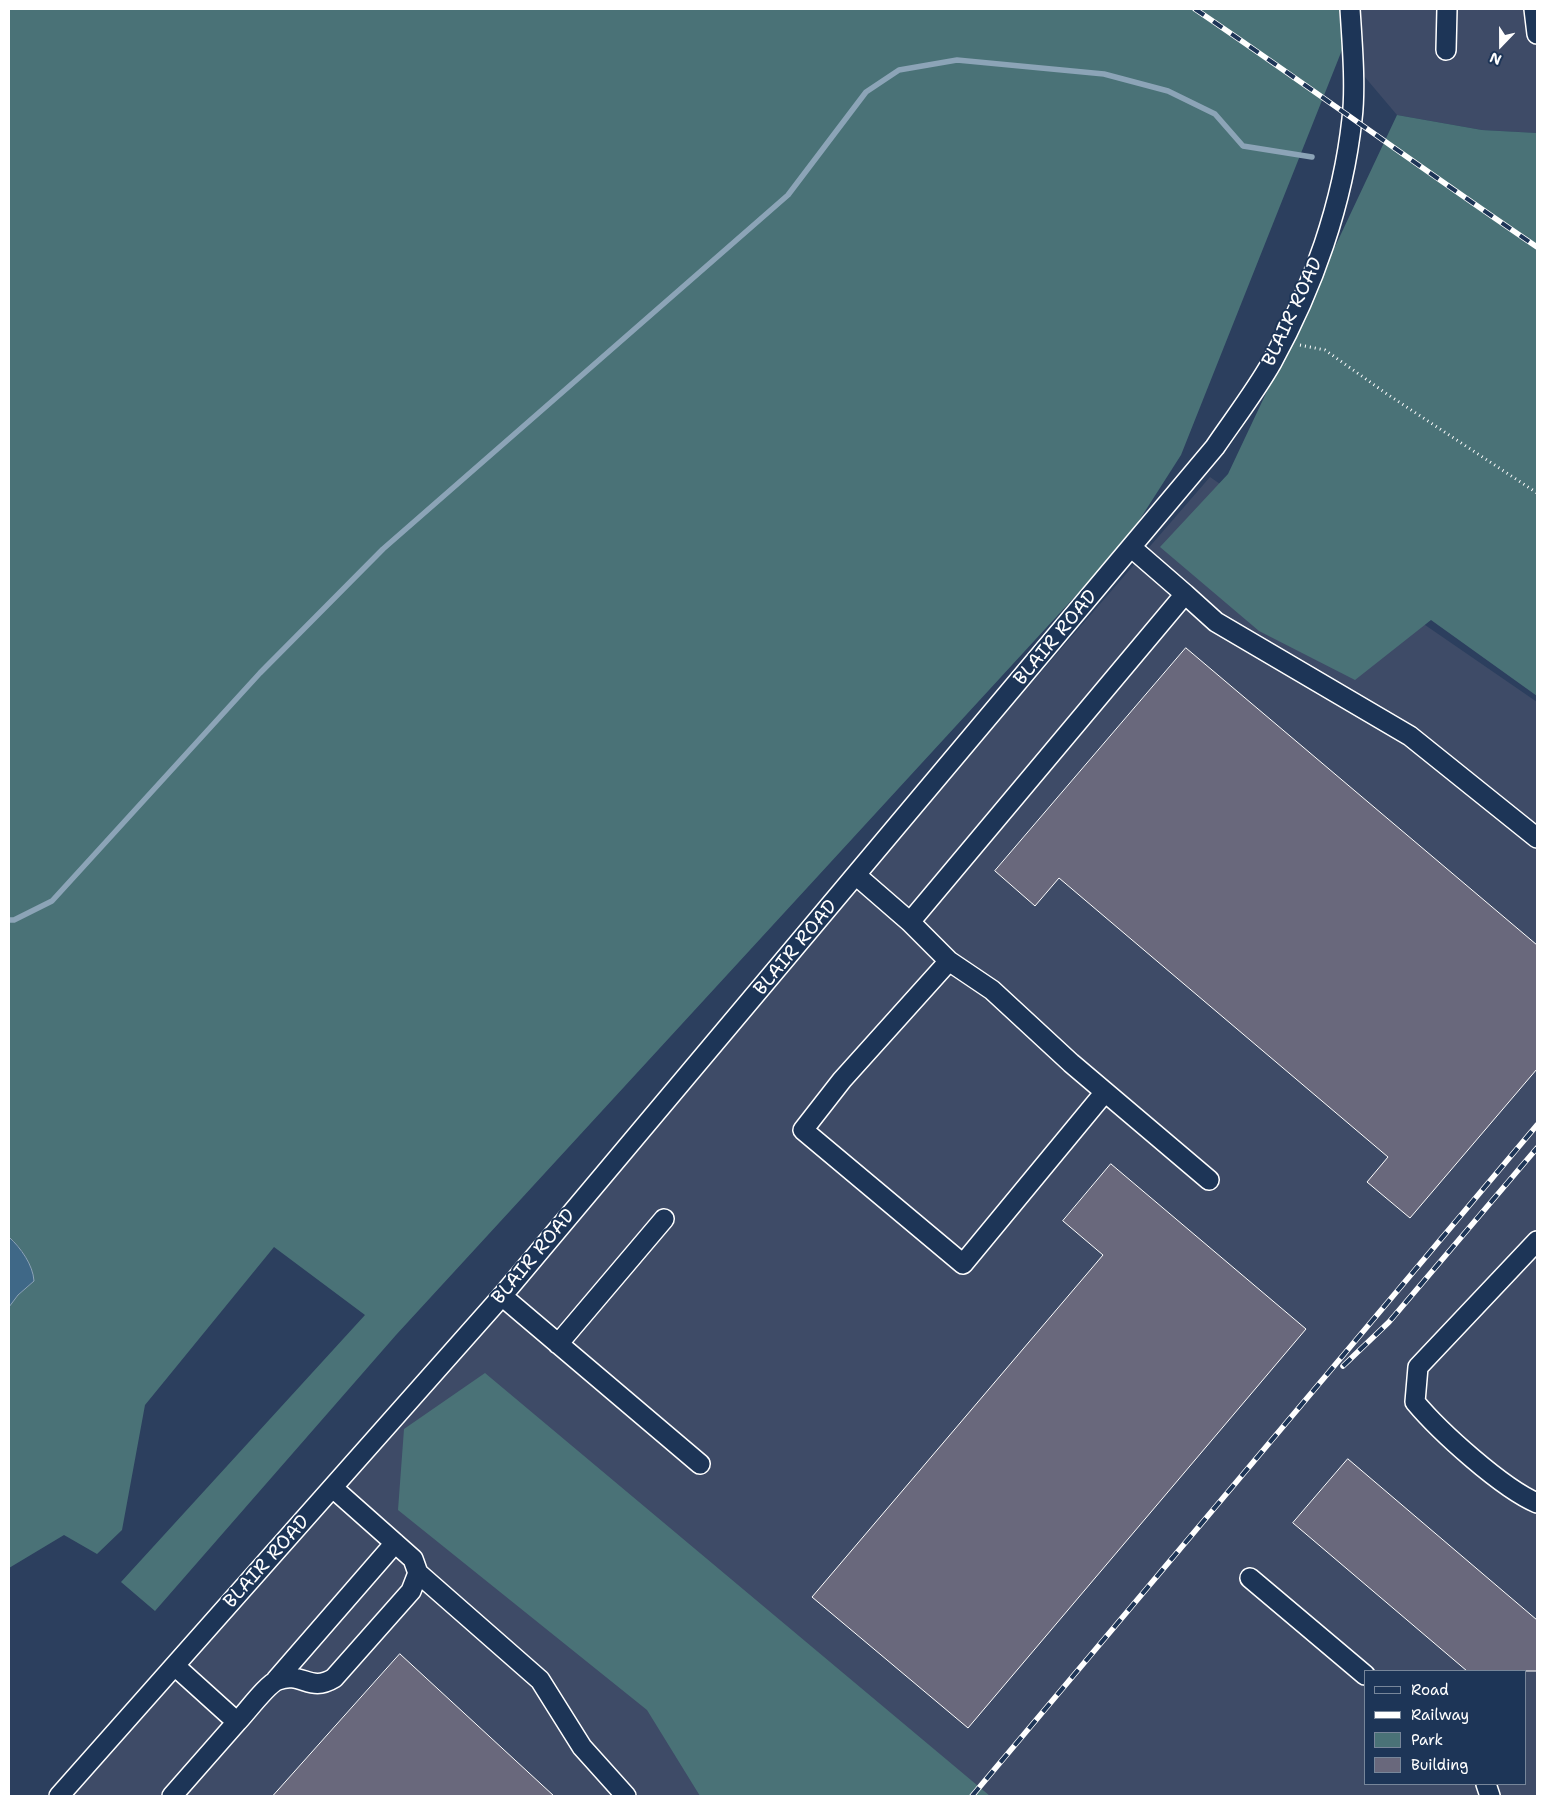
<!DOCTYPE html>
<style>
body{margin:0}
#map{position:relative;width:1546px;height:1805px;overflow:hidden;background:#2c3f5e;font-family:"Shantell Sans",sans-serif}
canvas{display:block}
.frame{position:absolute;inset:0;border:10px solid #fff;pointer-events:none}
.legend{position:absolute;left:1364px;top:1670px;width:162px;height:115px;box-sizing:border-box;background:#1d3557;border:1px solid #77869a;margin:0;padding:6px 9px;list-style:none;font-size:15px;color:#fff}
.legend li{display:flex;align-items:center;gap:10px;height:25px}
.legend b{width:25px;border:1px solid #77869a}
.north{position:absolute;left:1476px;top:20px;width:50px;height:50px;-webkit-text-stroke:4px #1d3557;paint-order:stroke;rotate:202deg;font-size:14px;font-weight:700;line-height:20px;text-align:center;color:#fff}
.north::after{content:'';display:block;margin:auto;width:18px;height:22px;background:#fff;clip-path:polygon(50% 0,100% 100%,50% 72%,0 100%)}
</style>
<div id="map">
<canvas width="1546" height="1805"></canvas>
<div class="frame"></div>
<ul class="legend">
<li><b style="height:6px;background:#1d3557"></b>Road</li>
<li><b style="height:6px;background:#fff"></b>Railway</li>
<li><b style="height:14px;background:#4a7277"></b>Park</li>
<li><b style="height:14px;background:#69687c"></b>Building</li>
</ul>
<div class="north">N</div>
</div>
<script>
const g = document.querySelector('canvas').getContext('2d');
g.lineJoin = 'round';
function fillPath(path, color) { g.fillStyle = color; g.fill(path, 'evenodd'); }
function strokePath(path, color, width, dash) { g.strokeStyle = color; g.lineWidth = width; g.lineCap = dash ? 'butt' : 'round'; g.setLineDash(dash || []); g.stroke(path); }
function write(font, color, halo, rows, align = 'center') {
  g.font = font + ' "Shantell Sans",sans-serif'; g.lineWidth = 4; g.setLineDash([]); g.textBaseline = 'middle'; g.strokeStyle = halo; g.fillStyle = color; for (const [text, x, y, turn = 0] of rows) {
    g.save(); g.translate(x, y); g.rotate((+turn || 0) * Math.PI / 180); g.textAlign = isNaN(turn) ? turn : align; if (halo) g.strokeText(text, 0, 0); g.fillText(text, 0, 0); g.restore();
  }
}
fillPath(new Path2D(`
 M1339 9H1537V133L1482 130 1397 115 1342 50Z
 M1210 477 1537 702V1796H50L541 1249ZM1365 1671H1525V1784H1365Z`), '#3e4b67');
fillPath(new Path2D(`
 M9 9H1339L1342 50 1181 455 1126 541 396 1335 155 1611 121 1582 365 1315 274 1247 145 1405 122 1530 97 1554 64 1535 9 1568V1307L18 1295 34 1281C33 1265 21 1247 9 1237Z
 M1397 115 1482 130 1537 133V696L1431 620 1355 680 1259 631 1160 547 1228 474Z
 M485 1373 990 1796H700L647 1710 398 1510 404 1429Z`), '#4a7277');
const water = new Path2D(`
 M9 1237C21 1248 33 1265 34 1281L18 1295 9 1307Z`);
fillPath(water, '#3f6887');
strokePath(water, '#8ca4b7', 1);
strokePath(new Path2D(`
 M9 920H14L52 901 260 673 383 549 788 195 866 92 899 70 957 60 1104 74 1168 91 1215 114 1243 146 1312 157`), '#8ca4b7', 5.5);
const building = new Path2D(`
 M1186 648 1537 945V1069L1410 1218 1367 1182 1388 1157 1059 878 1035 906 995 871Z
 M1111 1164 1306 1329 968 1728 812 1597 1103 1255 1063 1221Z
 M1348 1459 1537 1620V1671H1467L1293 1523Z
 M400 1654 554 1796H273Z`);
fillPath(building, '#69687c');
strokePath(building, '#fff', 1);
const minor = new Path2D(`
 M1534 9 1537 34
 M1446 50 1447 9
 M1132 548 1185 594
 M857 876 910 922 949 961 992 990 1071 1063 1209 1180
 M910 922 1185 594 1216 622 1410 736 1537 838
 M949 961 842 1080 803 1130 963 1264 1105 1092
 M1537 1241 1418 1367 1415 1402C1440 1432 1502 1488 1537 1503
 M502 1296 700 1464
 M558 1344 664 1219
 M418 1573 540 1680 582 1747 626 1796
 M1250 1578 1365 1675
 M175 1666 237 1722C246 1713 267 1684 278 1680 302 1671 310 1693 334 1678L411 1591 418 1573 413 1559 333 1488
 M276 1680 395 1543
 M1486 1784 1490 1796
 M59 1796 502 1296 1215 447C1234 419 1255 392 1272 362 1313 288 1343 203 1352 119 1356 87 1352 41 1350 9
 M172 1796 237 1722`);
strokePath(minor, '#fff', 22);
strokePath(new Path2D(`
 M1300 345 1325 350 1387 394 1537 493`), '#fff', 3, [1, 4]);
strokePath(minor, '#1d3557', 19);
const rail = new Path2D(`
 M1195 9C1310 87 1422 169 1537 247
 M1343 1366 1389 1322 1537 1148
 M972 1796 1537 1125`);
strokePath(rail, '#fff', 5.5);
strokePath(rail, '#1d3557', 4, [11]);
write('19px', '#fff', '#1d3557', [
 ["BLAIR ROAD",1293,312,-65],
 ["BLAIR ROAD",1056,638,-50],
 ["BLAIR ROAD",796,948,-50],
 ["BLAIR ROAD",534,1257,-50],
 ["BLAIR ROAD",267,1562,-48]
]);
</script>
